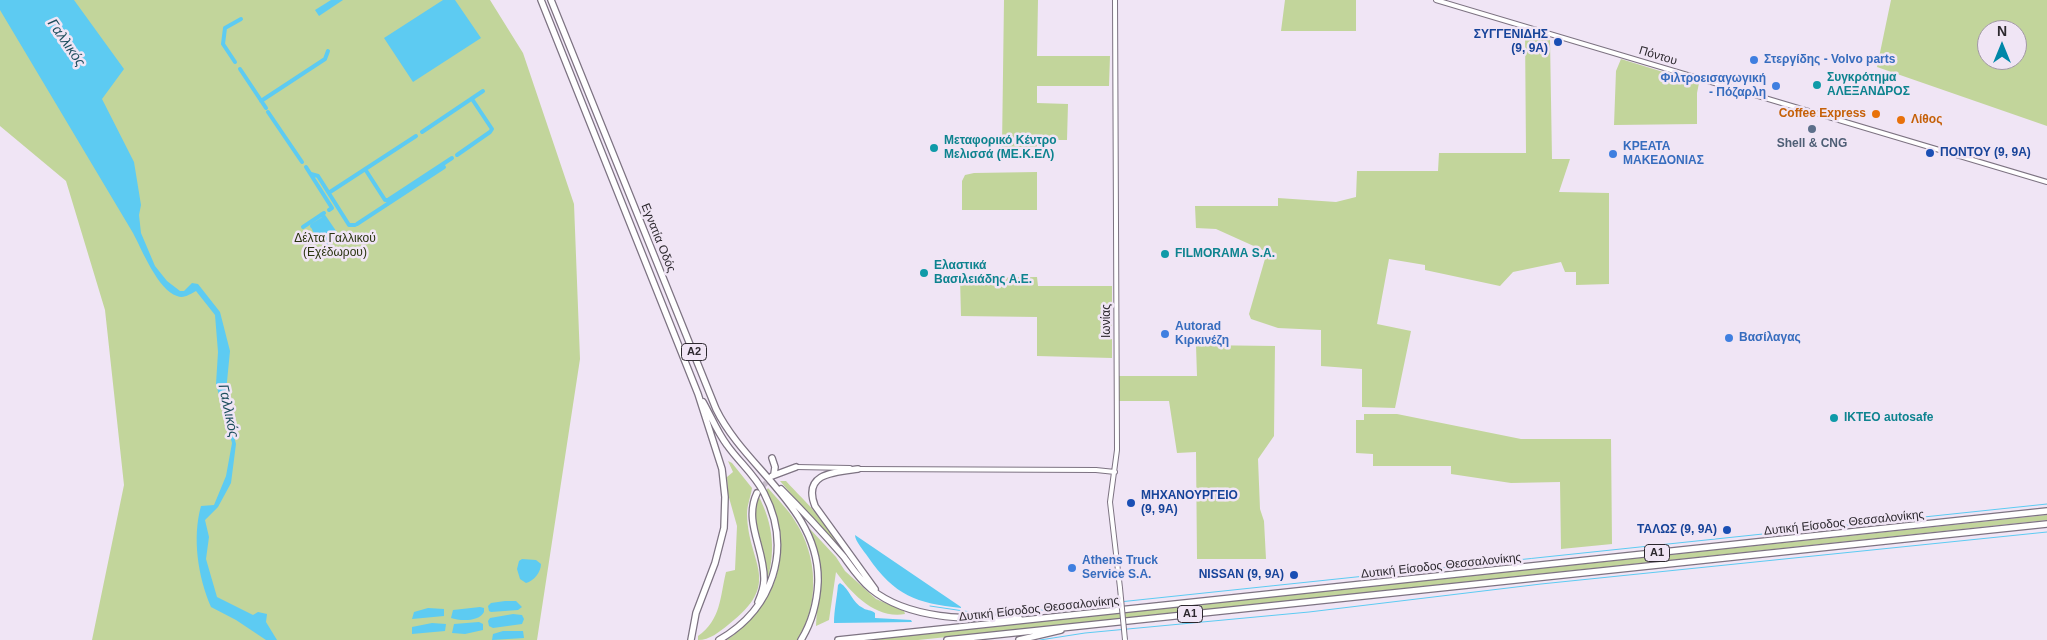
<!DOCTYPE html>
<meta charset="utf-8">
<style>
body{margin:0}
#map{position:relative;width:2047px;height:640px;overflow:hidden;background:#f0e5f5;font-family:Helvetica,sans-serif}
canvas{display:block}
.north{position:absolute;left:1977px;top:20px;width:50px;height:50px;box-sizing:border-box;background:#f0e5f5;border:1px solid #a299a5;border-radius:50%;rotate:0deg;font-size:14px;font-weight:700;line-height:20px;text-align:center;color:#2c282e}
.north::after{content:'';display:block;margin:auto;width:18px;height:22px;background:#0087a8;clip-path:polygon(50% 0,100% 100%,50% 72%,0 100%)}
</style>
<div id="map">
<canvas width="2047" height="640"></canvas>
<div class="north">N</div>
</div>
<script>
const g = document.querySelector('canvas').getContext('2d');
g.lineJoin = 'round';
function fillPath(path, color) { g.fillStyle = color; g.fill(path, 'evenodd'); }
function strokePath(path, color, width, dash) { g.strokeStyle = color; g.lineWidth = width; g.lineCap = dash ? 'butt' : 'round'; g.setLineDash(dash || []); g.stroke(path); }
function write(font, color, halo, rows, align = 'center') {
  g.font = font + ' Helvetica,sans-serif'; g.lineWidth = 5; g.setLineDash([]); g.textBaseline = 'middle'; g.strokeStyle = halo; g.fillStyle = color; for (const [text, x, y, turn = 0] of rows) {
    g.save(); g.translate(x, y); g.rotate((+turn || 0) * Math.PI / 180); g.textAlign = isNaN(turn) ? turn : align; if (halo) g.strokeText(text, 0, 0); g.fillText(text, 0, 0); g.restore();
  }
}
fillPath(new Path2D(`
 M0 0H490L523 53 574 204 580 359 537 640H92L124 485 105 310 66 181 0 126Z
 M1004 0H1038L1037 56H1110L1109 86H1037V103L1068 104 1067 140H1037V147H1002Z
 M1285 0H1356V31H1281Z
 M1891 0H2047V126L1877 67ZM1987 30H2017V60H1987Z
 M1525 30 1550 40 1552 159H1570L1559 192 1609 193V284L1576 285V272H1565L1561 262 1513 272 1500 286 1425 270V265L1389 259 1377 324 1411 331 1395 408 1362 407V369L1321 366V330L1278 328 1251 319 1249 314 1267 252 1216 229 1196 228 1195 206H1278V198L1336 202 1356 197 1357 171H1438L1439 153H1526Z
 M1621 59 1699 83 1697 93V124L1614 125 1616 71Z
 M1037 172V210H962V181L965 175 974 173Z
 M1037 277 1038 286H1112V358L1037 356V317L961 316 960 278Z
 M1196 345 1275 346 1274 436 1258 459 1260 509 1264 521 1266 559H1197L1196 452 1177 453 1169 401H1119V376H1197Z
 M1364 414H1397L1521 439H1611L1612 544 1561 549 1560 482 1511 483 1451 474V466H1373V454L1356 453V420H1364Z
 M728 461 732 463 752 488C751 496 747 505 747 514 748 565 784 582 728 625 719 632 710 640 698 640V636C721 620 720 597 726 572L735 570 737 526 728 494 727 477 733 472Z
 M780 481H786C806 503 831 525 842 553Z
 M768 488C777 499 788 509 795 521 818 556 820 605 797 640H727C764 614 788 575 778 528 776 516 770 504 765 492Z
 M758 495C774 525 776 553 766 585L753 514Z
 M2047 515V520L976 634 918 640H863Z
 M808 529H810L836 557 845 571 876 599 904 611 905 614C875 619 852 594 836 572L829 620 816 626C818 585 827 570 808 529Z`), '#c2d59b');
fillPath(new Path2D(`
 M0 0H74L124 69 102 99 134 162 141 205 139 215 141 233 155 266 167 281 180 291H184L192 283 198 284 220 312 230 351 225 402 236 444 231 483 218 507 205 520 209 537 206 559 217 597 253 615 258 612 267 614 266 622 277 640H266L236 620 211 607C198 577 192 538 201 506L214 505 226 476 232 443 216 384 218 352 215 315 196 291C190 294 184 299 177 296 158 290 142 250 133 233L0 10Z
 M331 0H343L319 16 315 10Z
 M443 0H455L481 38 413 82 384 38Z
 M855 535 961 607V608C916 603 895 596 868 557 864 551 855 541 855 535Z
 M522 559 536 560 541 564C541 572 534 581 526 583L520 579 517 569 519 561Z
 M840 583C850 589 852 603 863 608 867 611 870 609 875 613V618L911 620 912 622 834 623C834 610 837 598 838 585Z
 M505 601H516L522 607 518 610 491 612 489 611 488 606 491 603Z
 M480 607 484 608V612C479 622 460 621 451 618L453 610Z
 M428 608 444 609V616L412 619 414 612Z
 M513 614 522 615 524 619 522 624 493 628 489 626 488 621 490 618Z
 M479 622 483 624V630L465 634 452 633 454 624Z
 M432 623 446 624 445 631 412 634V627Z
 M503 631H523L524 638 492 640 493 634Z`), '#5dcbf2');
strokePath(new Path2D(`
 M930 606 984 614 1015 613 2047 504
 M1040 640 1085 633 1309 612 1541 584 2047 532`), '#5dcbf2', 1);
strokePath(new Path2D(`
 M235 62 223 44 225 28 241 19
 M240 69 266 108
 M261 101 325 59 328 51
 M268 112 302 162
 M422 132 483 91
 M457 155 490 132 492 129 472 99
 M306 167 332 208 329 210
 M365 169 385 200H388L452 158
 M311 174 318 176 349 225H355
 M330 192 416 136
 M322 214 337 236 325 244 324 243 334 236 333 234 323 241 322 239 332 233 331 231 320 238 319 236 329 229 328 227 318 234 317 232 327 226 326 224 315 231 314 229 325 222 324 220 313 227 312 226 323 219
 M357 224 444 167
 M303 227 324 213`), '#5dcbf2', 4);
strokePath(new Path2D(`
 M757 493 772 476`), '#c9bfcd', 5.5, [5.5, 3]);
const tertiary = new Path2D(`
 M1115 0 1117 450 1110 502 1120 588
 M1436 0 2047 182
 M796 467 850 468
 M857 469 1096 470 1115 472`);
const motorway = new Path2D(`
 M541 0 698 394 722 469 725 497 724 528 715 563 696 613 691 640
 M551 0 716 409C745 469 820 508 818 582 817 603 812 622 801 640
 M703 402C711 416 717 432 727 445 739 462 755 475 764 493 793 549 773 609 719 640
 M772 458 775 467 774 474
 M858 469C835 472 802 473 815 506L875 589
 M772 476 796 467
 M781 489C803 511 824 534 844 557 852 568 860 580 871 589 910 621 971 619 1019 618
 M757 493C743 522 765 549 764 580 764 588 761 595 758 602
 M838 640 2047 511
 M947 640 2047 524
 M1019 640 1061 630`);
strokePath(tertiary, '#7d7382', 6);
strokePath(motorway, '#7d7382', 8);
strokePath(tertiary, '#fff', 4);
strokePath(motorway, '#fff', 5.5);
const tertiaryBridge = new Path2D(`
 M1120 588 1125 640`);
strokePath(tertiaryBridge, '#7d7382', 6, []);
strokePath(tertiaryBridge, '#fff', 4);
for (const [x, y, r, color] of [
 [1558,42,5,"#1a4fb4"],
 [1754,60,5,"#3f7fe0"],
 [1817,85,5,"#0f9aa8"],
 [1776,86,5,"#3f7fe0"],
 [1876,114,5,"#e8710a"],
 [1901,120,5,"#e8710a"],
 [1812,129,5,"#5c6f8a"],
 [934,148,5,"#0f9aa8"],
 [1930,153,5,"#1a4fb4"],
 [1613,154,5,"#3f7fe0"],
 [1165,254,5,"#0f9aa8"],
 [924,273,5,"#0f9aa8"],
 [1165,334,5,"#3f7fe0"],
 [1729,338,5,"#3f7fe0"],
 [1834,418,5,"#0f9aa8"],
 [1131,503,5,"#1a4fb4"],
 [1727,530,5,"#1a4fb4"],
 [1072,568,5,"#3f7fe0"],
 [1294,575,5,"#1a4fb4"]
]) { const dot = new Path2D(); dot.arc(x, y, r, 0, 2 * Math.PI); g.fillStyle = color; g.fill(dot); strokePath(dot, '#f0e5f5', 2); }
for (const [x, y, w] of [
 [694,352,25],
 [1657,553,25],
 [1190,614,25]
]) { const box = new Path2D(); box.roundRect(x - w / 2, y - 8.5, w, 17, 4); g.fillStyle = '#f0e5f5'; g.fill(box); strokePath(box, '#2c282e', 1); }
write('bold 11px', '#2c282e', null, [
 ["Α2",694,352],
 ["Α1",1657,553],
 ["Α1",1190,614]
]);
write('bold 12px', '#164399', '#f0e5f5', [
 ["ΣΥΓΓΕΝΙΔΗΣ",1548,35],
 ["(9, 9Α)",1548,49],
 ["ΠΟΝΤΟΥ (9, 9Α)",1940,153,"left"],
 ["ΜΗΧΑΝΟΥΡΓΕΙΟ",1141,496,"left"],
 ["(9, 9Α)",1141,510,"left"],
 ["ΤΑΛΩΣ (9, 9Α)",1717,530],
 ["NISSAN (9, 9Α)",1284,575]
], 'right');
write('12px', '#2c282e', '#f0e5f5', [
 ["Πόντου",1658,56,17],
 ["Εγνατία Οδός",658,238,68],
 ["Ιωνίας",1107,321,-90],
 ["Δυτική Είσοδος Θεσσαλονίκης",1844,523,-6],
 ["Δυτική Είσοδος Θεσσαλονίκης",1441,566,-6],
 ["Δυτική Είσοδος Θεσσαλονίκης",1039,609,-6]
]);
write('bold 12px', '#366cbe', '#f0e5f5', [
 ["Στεργίδης - Volvo parts",1764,60],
 ["Φιλτροεισαγωγική",1766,79,"right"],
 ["- Πόζαρλη",1766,93,"right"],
 ["ΚΡΕΑΤΑ",1623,147],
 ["ΜΑΚΕΔΟΝΙΑΣ",1623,161],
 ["Autorad",1175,327],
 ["Κιρκινέζη",1175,341],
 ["Βασίλαγας",1739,338],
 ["Athens Truck",1082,561],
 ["Service S.A.",1082,575]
], 'left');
write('bold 12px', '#0d838f', '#f0e5f5', [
 ["Συγκρότημα",1827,78],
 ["ΑΛΕΞΑΝΔΡΟΣ",1827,92],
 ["Μεταφορικό Κέντρο",944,141],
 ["Μελισσά (ΜΕ.Κ.ΕΛ)",944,155],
 ["FILMORAMA S.A.",1175,254],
 ["Ελαστικά",934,266],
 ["Βασιλειάδης Α.Ε.",934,280],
 ["ΙΚΤΕΟ autosafe",1844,418]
], 'left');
write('bold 12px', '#c56008', '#f0e5f5', [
 ["Coffee Express",1866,114],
 ["Λίθος",1911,120,"left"]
], 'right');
write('bold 12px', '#4e5e75', '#f0e5f5', [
 ["Shell & CNG",1812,144]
]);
write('12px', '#2a3410', '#f0e5f5', [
 ["Δέλτα Γαλλικού",335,239],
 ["(Εχέδωρου)",335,253]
]);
write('italic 14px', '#1e4e5e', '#f0e5f5', [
 ["Γαλλικός",66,43,55],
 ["Γαλλικός",228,411,78]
]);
</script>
